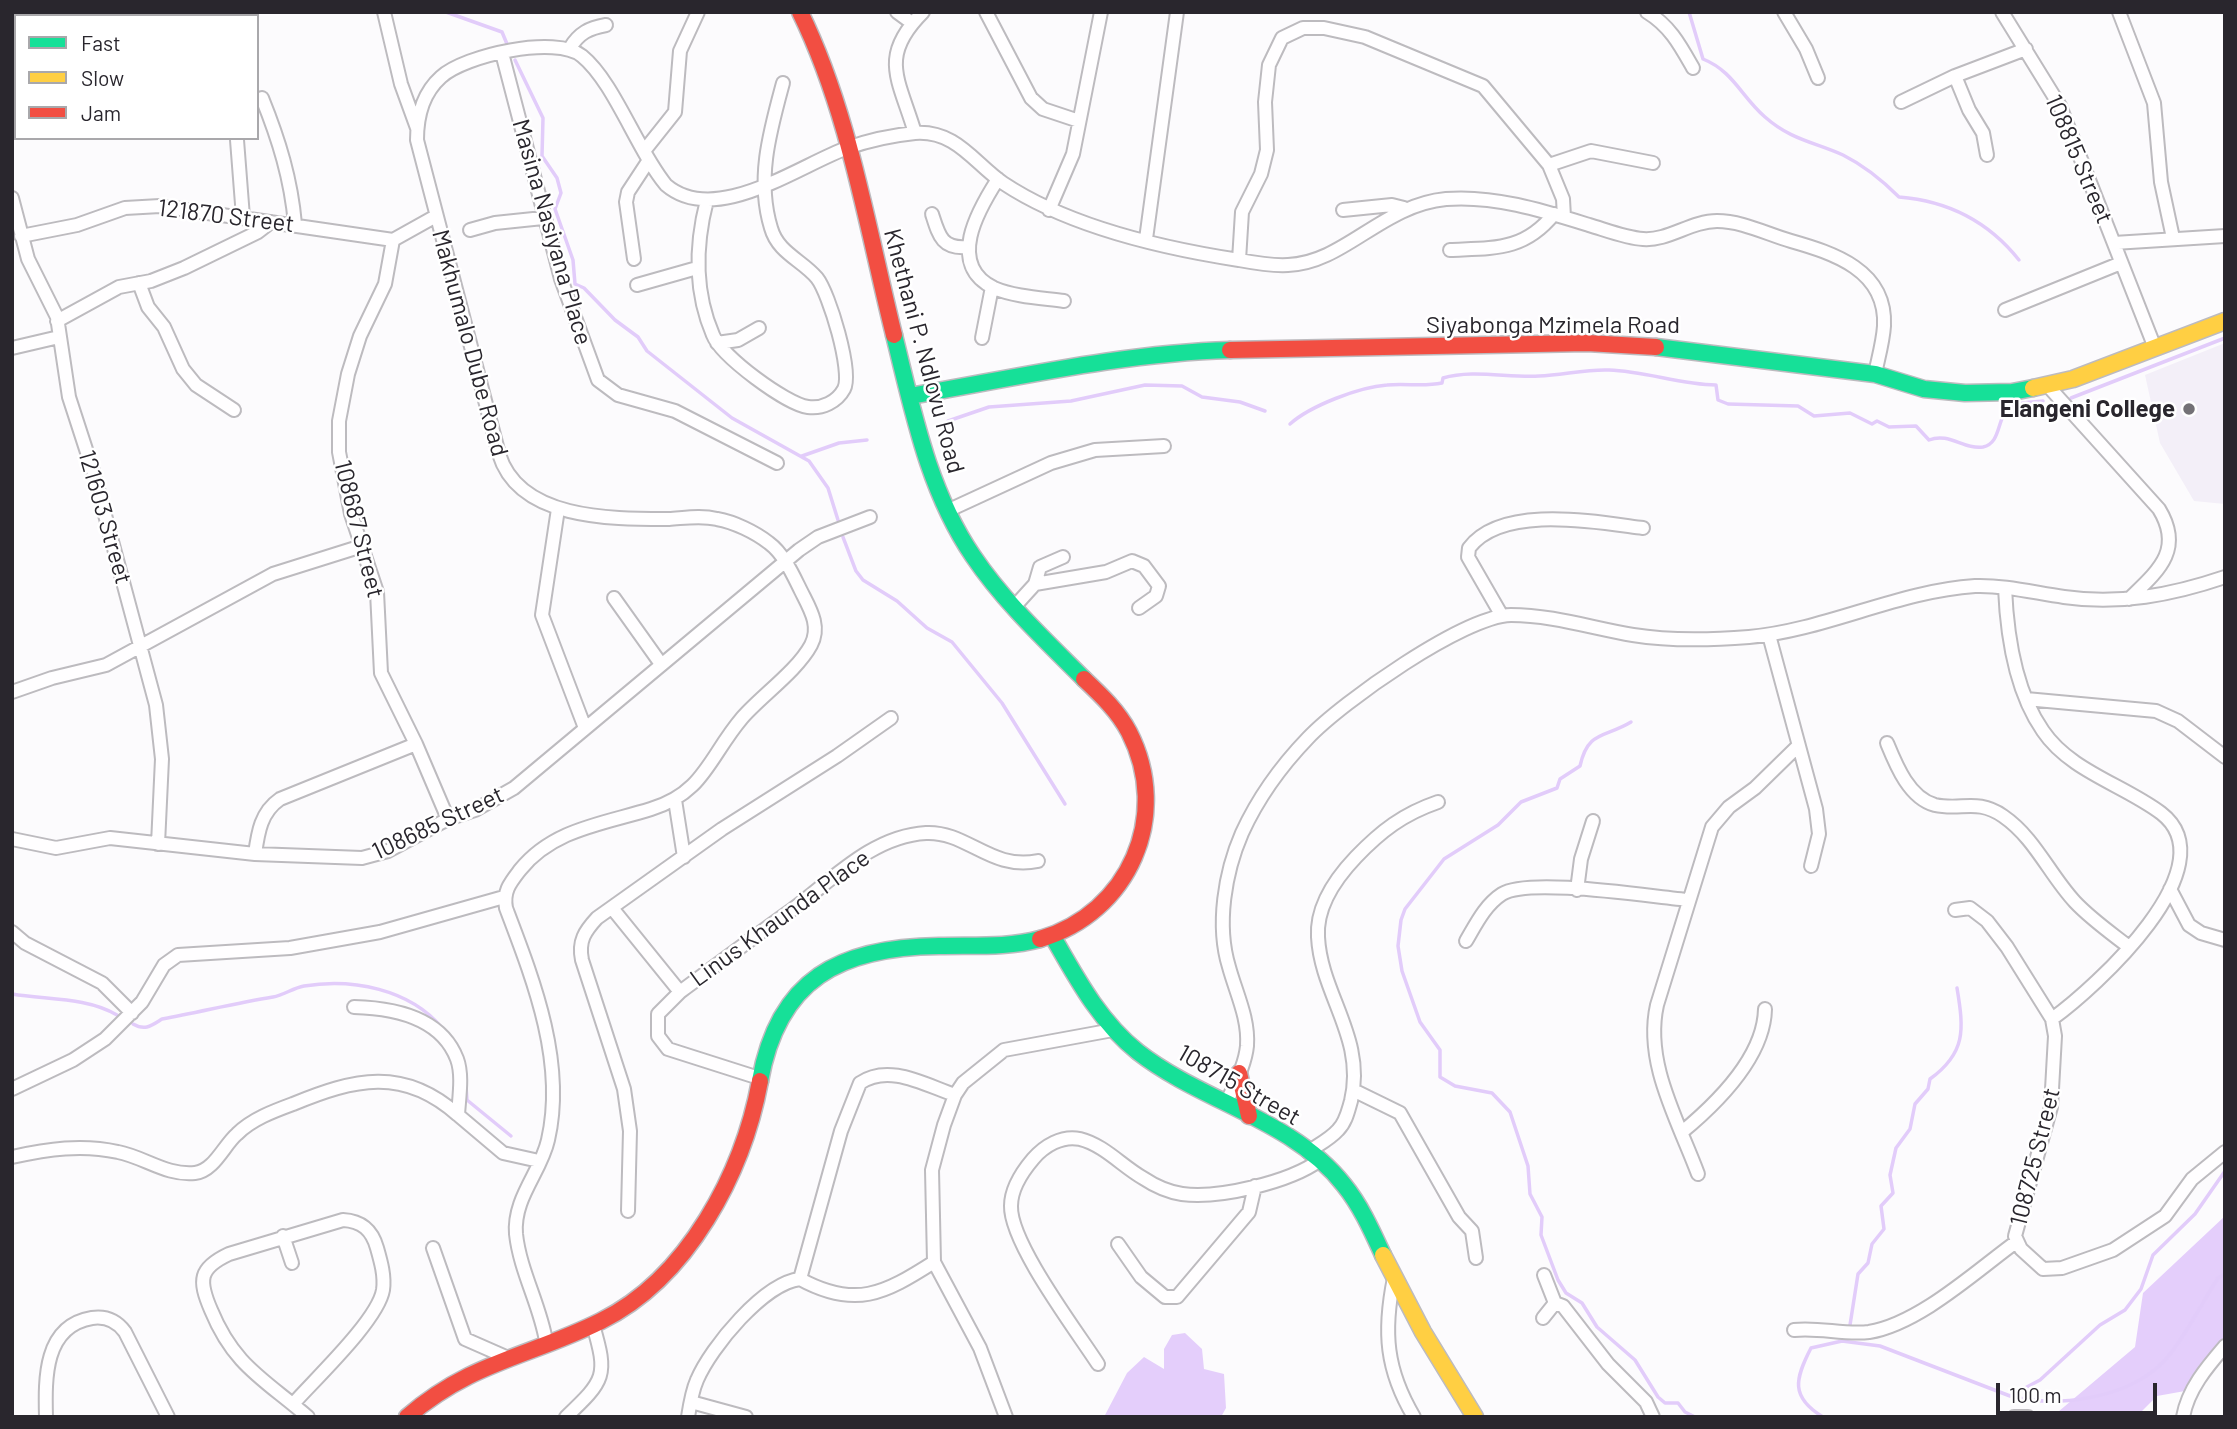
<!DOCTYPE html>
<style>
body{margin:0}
#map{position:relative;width:2237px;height:1429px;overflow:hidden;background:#fcfbfd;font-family:Barlow,sans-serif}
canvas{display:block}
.frame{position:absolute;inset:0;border:14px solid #29262d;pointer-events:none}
.legend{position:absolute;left:14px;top:14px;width:245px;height:126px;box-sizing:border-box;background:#fff;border:2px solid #a9a8ab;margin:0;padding:9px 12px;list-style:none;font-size:21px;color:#29262d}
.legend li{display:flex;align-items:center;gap:14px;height:35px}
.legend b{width:35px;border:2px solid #a9a8ab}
.scale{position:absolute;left:1996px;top:1383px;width:161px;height:32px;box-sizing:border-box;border:4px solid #29262d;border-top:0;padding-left:9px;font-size:21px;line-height:24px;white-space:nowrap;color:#29262d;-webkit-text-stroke:5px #fff;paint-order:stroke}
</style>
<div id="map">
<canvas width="2237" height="1429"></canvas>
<div class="frame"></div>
<ul class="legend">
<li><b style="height:9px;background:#16e098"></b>Fast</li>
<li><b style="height:9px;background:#ffcf43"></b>Slow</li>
<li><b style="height:9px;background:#f24e42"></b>Jam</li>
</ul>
<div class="scale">100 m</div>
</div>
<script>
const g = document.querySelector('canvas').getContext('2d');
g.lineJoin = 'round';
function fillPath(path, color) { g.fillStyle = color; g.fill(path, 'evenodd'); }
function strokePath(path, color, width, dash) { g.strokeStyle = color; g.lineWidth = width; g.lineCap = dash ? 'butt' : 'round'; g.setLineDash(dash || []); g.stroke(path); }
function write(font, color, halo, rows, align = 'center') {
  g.font = font + ' Barlow,sans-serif'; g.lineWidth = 5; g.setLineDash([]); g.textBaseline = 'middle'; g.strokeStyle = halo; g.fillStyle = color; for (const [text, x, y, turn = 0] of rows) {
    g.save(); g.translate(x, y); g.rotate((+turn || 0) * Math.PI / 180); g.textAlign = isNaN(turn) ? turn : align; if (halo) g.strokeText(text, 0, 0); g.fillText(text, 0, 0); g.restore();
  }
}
fillPath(new Path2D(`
 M2225 343V504L2194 501 2160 443 2145 375Z`), '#f3eff8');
fillPath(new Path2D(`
 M2225 1216V1342L2209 1357 2185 1391 2157 1396 2139 1414 2142 1417H2052L2135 1347 2143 1293Z
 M1185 1333 1202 1349 1204 1369 1224 1374 1226 1408 1221 1417H1104L1127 1373 1144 1357 1164 1369V1349L1172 1335Z`), '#e4cefb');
strokePath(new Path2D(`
 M446 12 502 32 507 44
 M1689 12 1703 59C1733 71 1741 96 1765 117 1791 140 1814 142 1843 155 1865 166 1882 180 1899 197 1949 201 1988 221 2019 260
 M515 60 543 118 542 156 557 178 561 193 555 209 573 260 575 284 584 288 615 320 638 337 647 351 732 418 809 461 828 488 838 520
 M2071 398 2225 338
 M948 421 989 407 1071 401 1145 385 1182 386 1202 397 1240 402 1265 411
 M1290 424C1310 406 1359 387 1387 385 1406 383 1423 387 1442 383L1443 378C1472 369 1509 378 1539 376 1563 375 1586 369 1609 370 1646 371 1680 385 1716 385L1718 400 1728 404 1798 406 1814 416 1850 413 1872 424 1877 421 1889 427 1916 426 1929 440C1949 432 1964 450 1983 447 2002 443 1996 417 2010 408 2018 402 2033 402 2043 401
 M802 456 839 443 867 440
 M843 537 856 571 863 580 897 601 927 628 952 642 1002 703 1065 804
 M1631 722C1605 738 1588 730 1580 766L1560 779 1557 788 1521 802 1498 825 1444 859 1405 909 1401 920 1398 946 1402 971 1420 1022 1440 1050V1077L1455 1086 1492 1093 1510 1112 1528 1166 1530 1194 1542 1217 1541 1235 1558 1280 1566 1293 1582 1303 1597 1327 1635 1360 1658 1397 1665 1403H1678L1685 1412 1695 1417
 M12 994C47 1000 86 997 117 1015
 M133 1024C145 1031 151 1026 162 1019 200 1012 236 1003 273 997 284 995 293 988 304 986 352 978 410 989 442 1028
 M466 1086 467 1100 511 1136
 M1850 1325 1858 1274 1868 1263 1872 1244 1884 1229 1881 1206 1893 1193 1890 1175 1896 1148 1910 1129 1915 1104 1928 1089 1930 1079C1966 1053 1964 1030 1957 988
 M2011 1396C2056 1408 2121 1399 2158 1367 2178 1350 2203 1301 2218 1278L2225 1274
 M1823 1417C1790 1397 1795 1379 1811 1348L1842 1341 1880 1346 2010 1396 2040 1380 2100 1325 2125 1310 2141 1289 2153 1255 2195 1214 2225 1171`), '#e2ccfa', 3.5);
const street = new Path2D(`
 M99 12 100 16
 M384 12 401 84 417 128
 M897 12 912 23
 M986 12 1031 98 1043 109 1079 121
 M1647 12C1670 26 1680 45 1693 68
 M1784 12 1806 49 1818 78
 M2002 12 2060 106 2155 348
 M2119 12 2154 103 2161 182 2173 238
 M570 48C579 33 589 28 606 25
 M502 53 561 279 598 380 618 395 675 411 777 463
 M1955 76 1969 110 1983 133 1987 155
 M262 98C279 140 291 179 295 224
 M1901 102 1955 76 2026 49
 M915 133C899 79 878 57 923 12
 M237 140 243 217
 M644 151 675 112 680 51 698 12
 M1549 165 1591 151 1653 163
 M998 179C978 210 946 265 994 288 1015 297 1042 298 1064 301
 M12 198 28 259 57 317 69 397 94 474 156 705 162 759 158 844
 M707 200C695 246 694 291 713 335 721 356 786 404 808 407 822 409 837 402 844 389 853 372 829 293 817 278 802 260 778 253 771 228 756 179 770 131 783 83
 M1049 210 1073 154 1101 12
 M1343 210 1392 205 1404 208
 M932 214C939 236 942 249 967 247
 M436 216 393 240 385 284 360 336 348 374 339 421V452L351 514 377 592 381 673 416 744 448 819
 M470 230 495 223 543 218
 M21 236 77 225 125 208 160 206 393 240
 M1146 239 1177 12
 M2114 243 2225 236
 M1450 250C1494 248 1524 251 1554 214
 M634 259 626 202 628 192 649 160
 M1239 260 1242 212 1261 174 1267 150 1265 102 1269 65 1282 38 1303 28H1324L1365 37 1483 86 1549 165 1563 199 1564 217
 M139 283 148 307 164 327 183 369 196 385 234 410
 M637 285 697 268
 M2005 310 2121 263
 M57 321 119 287 151 281 184 268 258 232 271 222
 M982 338 992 287
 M717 343 738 340 759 328
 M12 348 59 337
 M2048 386 2159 509C2184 550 2158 571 2129 599
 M558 509 542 615 585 728
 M947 511 1051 463 1095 450 1164 446
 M1035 584 1040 567 1063 557
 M2005 588C2007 636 2015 691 2043 731 2070 771 2124 785 2161 813 2230 866 2095 988 2052 1019
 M614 598 661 664
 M1015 606 1035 584 1106 572 1132 561 1144 566 1159 586 1156 596 1139 608
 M1502 616 1468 557 1469 548C1502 504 1596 522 1643 528
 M1769 635 1816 809 1819 834 1811 866
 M12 692 52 678 106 665 273 574 362 546
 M2026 699 2156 711 2178 721 2225 757
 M1887 743C1896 765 1909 798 1935 805 1961 811 1977 798 2003 816 2035 838 2049 874 2075 902 2091 919 2111 933 2129 947
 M675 800 684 857
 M12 839 56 848 110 838 255 854 362 858 388 851 448 819 475 810 514 788 799 550 818 537 870 517
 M255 854C258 832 261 812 280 799L416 744
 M2170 889 2189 925 2201 933 2225 940
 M1577 890 1581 859 1593 821
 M612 908 680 992
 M1955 910 1970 908 1987 921 2007 947 2052 1019 2055 1036 2051 1107 2015 1236 2021 1249 2043 1269 2062 1268 2113 1250 2165 1216 2192 1179 2225 1152
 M12 932 25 943 102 983 132 1013
 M1466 941C1476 924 1485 905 1502 894 1529 877 1652 897 1689 900
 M354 1007C393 1008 441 1017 457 1059 463 1075 459 1098 458 1115L503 1153 539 1161
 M759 1078 668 1049 658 1036V1014L680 992C718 964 755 936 793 909 833 879 873 836 926 833 967 831 991 871 1038 861
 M12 1089 73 1060 105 1039 142 1002 164 965 178 955 290 948 380 932 504 897
 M1353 1090 1400 1113 1459 1217 1472 1231 1476 1258
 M1226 1104C1234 1085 1245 1066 1247 1046 1249 1018 1236 993 1229 967 1216 925 1225 872 1242 833 1258 798 1282 765 1308 738 1342 702 1464 616 1511 615 1552 615 1592 628 1633 635 1670 641 1711 640 1749 637 1826 630 1898 591 1975 586 2005 585 2035 593 2064 597 2119 605 2172 595 2225 577
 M1682 1132C1717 1103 1764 1057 1765 1009
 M1308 1152C1318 1145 1330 1139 1338 1130 1346 1122 1348 1111 1351 1101 1366 1038 1321 995 1318 937 1316 906 1336 878 1356 857 1381 831 1403 814 1438 802
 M12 1157C48 1149 82 1144 118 1152 144 1157 167 1176 195 1173 214 1171 224 1145 237 1134 252 1119 274 1111 293 1104 354 1079 403 1066 458 1115
 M1698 1174C1678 1120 1644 1063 1657 1005L1712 827 1729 807 1755 788 1798 746
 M628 1211 630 1131 624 1089 582 960C578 941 585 931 597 918L722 829 837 756 891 718
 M283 1236 292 1263
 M1118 1244 1141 1277 1165 1297H1177L1249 1212 1255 1186
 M433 1248 465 1339 506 1357
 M1544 1275 1555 1303 1563 1306 1608 1364 1646 1402 1653 1417
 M1394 1278C1383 1332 1386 1370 1414 1417
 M800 1279 841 1131 860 1083C889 1063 925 1085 955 1095
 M800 1279C855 1309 884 1294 934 1262
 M1543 1318 1555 1303
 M1794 1330C1819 1327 1844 1335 1869 1332 1919 1324 1976 1271 2016 1242
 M546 1341C540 1305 520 1271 516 1234 513 1198 541 1172 548 1140 566 1062 533 979 506 908 503 891 510 883 520 870 553 829 603 824 651 809 704 793 709 757 742 718 761 696 797 671 811 645 821 626 810 609 801 591 793 575 784 554 769 543 755 532 734 522 717 519 701 515 685 518 669 519 612 519 519 520 499 454L417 140C417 117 423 93 441 77 465 55 556 35 582 56 614 82 637 150 666 185 715 227 798 166 847 148 867 141 895 135 915 133 956 130 974 163 1003 183 1069 227 1161 248 1239 260 1255 263 1272 266 1288 265 1344 263 1382 205 1446 199 1494 195 1544 211 1589 225 1606 230 1626 238 1643 239 1668 241 1691 221 1717 221 1742 221 1767 234 1791 241 1833 253 1887 270 1884 326 1883 342 1878 359 1875 374
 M1098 1364C1076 1330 1010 1243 1011 1206 1011 1189 1022 1172 1033 1159 1044 1146 1062 1135 1080 1139 1104 1145 1122 1166 1143 1178 1155 1186 1169 1192 1182 1194 1219 1199 1290 1182 1320 1160
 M691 1402 746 1417
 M293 1404C315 1379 378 1320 383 1290 385 1276 381 1262 377 1248 372 1230 362 1221 343 1220L229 1254C199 1268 198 1280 211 1310 234 1366 264 1379 308 1417
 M46 1417C45 1378 44 1326 92 1318 106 1316 117 1321 125 1332L168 1417
 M566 1417C605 1380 608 1376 593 1325
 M688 1417C690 1404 692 1391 697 1380 711 1347 764 1283 800 1279
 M1006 1417 980 1348 934 1262 932 1170 944 1125 955 1095 963 1083 1004 1050 1113 1030
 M2014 1417H2028
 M2183 1417C2188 1389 2207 1367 2225 1346`);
const fast = new Path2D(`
 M894 335C913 411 928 490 973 556 1004 602 1045 640 1084 679
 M1656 347 1875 374 1924 389 1965 393 2012 392 2033 388
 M910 396C1015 378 1123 353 1230 350
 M1053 937C1077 979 1100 1022 1138 1052 1202 1102 1292 1119 1344 1185 1361 1206 1372 1231 1383 1255
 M760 1081C778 979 840 947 939 946 972 945 1007 948 1040 939`);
const slow = new Path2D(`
 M2033 388 2073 379 2225 321
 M1383 1255 1423 1332 1475 1417`);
const jam = new Path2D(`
 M800 12C849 112 867 227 894 335
 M1230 350 1587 343 1656 347
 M1040 939C1129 913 1172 816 1129 732 1118 711 1101 695 1084 679
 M1239 1073 1249 1116
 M407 1417C472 1361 529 1357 601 1321 688 1278 743 1173 760 1081`);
strokePath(street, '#bdbbbf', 16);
strokePath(fast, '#bdbbbf', 19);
strokePath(slow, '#bdbbbf', 19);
strokePath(jam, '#bdbbbf', 19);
strokePath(street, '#fffeff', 12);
strokePath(fast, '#16e098', 16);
strokePath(slow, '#ffcf43', 16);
strokePath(jam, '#f24e42', 16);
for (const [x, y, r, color] of [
 [2189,409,7,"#737176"]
]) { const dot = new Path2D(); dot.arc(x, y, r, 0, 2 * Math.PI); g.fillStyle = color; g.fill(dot); strokePath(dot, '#fff', 2.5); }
write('24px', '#29262d', '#fff', [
 ["108815 Street",2079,159,67],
 ["121870 Street",226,216,7],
 ["Masina Nasiyana Place",552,232,74],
 ["Siyabonga Mzimela Road",1553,325],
 ["Makhumalo Dube Road",470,343,75],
 ["Khethani P. Ndlovu Road",924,351,75],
 ["121603 Street",105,517,74],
 ["108687 Street",359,529,76],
 ["108685 Street",438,823,-25],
 ["Linus Khaunda Place",780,918,-36],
 ["108715 Street",1239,1085,30],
 ["108725 Street",2035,1157,-76]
]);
write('bold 24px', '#29262d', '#fff', [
 ["Elangeni College",2175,409]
], 'right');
</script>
